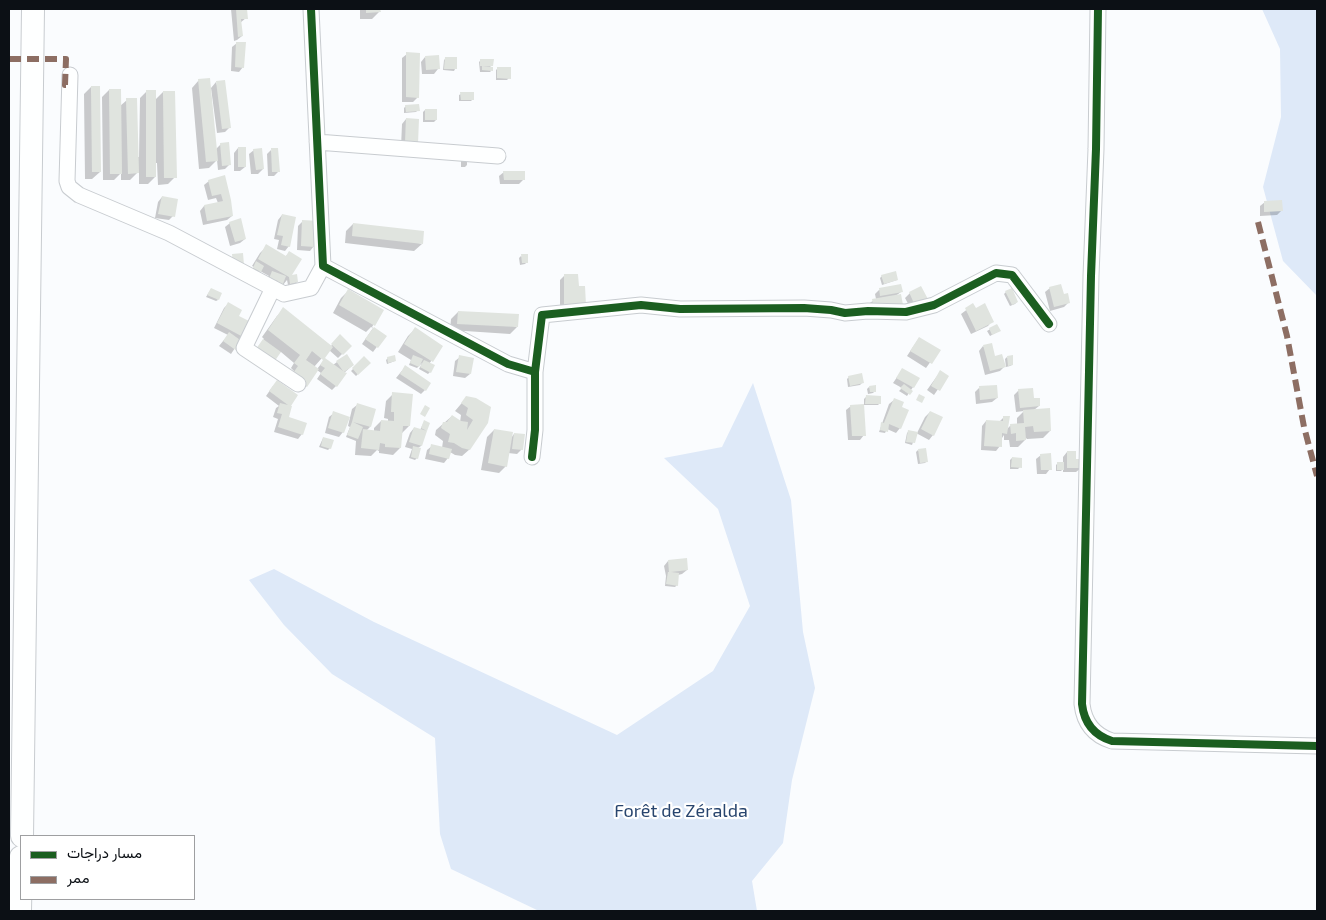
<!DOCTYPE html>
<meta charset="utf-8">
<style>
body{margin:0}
#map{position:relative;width:1326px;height:920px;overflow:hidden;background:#fafcfe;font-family:"Exo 2",Vazirmatn,sans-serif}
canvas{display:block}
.frame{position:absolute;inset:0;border:10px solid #0c1015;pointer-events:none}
.legend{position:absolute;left:20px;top:835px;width:175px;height:65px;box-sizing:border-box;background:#fff;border:1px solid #9e9fa1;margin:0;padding:6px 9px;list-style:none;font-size:15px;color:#0c1015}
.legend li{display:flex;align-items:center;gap:10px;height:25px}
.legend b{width:25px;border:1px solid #9e9fa1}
</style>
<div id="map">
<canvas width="1326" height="920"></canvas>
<div class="frame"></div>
<ul class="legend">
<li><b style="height:6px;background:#1b5e20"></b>مسار دراجات</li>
<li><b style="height:6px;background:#8d6e63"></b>ممر</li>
</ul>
</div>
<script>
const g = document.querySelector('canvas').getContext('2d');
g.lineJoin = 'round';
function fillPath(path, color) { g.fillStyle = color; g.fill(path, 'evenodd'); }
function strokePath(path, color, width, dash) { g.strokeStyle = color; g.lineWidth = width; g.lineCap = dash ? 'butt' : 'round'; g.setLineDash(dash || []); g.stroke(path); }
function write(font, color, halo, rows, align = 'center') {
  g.font = font + ' "Exo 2",sans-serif'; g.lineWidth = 4.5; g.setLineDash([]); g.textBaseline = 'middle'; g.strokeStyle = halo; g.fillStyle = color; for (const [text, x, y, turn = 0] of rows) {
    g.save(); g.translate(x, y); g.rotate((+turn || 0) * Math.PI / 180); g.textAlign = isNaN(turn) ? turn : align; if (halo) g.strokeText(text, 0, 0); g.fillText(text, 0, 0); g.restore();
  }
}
fillPath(new Path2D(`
 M1262 9H1317V296L1283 261 1263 187 1281 117 1280 49Z
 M753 383 791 500 803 632 815 688 792 780 783 843 752 881 757 911H539L451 869 440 834 435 738 332 674 284 625 249 580 274 569 374 622 617 735 713 671 750 606 718 509 664 458 722 447Z`), '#dee9f8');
fillPath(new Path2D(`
 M231 9H246V18L240 23 242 36 237 40 234 41Z
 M360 9H379V12L372 19H360Z
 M237 43 243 67 239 72 231 71 232 47Z
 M407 54 418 97 413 102H402V58Z
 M425 57 438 69 434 74H422L421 62Z
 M446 58 455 69 454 71 443 70 444 60Z
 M481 60 492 65 489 68 491 71 490 72H480L479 62Z
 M498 68 509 78 507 80H496V70Z
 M199 80 215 150 221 144 229 165 225 169 218 170 217 160 209 168 199 169 192 88Z
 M216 82 230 127 225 132 217 133 211 88Z
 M91 87 100 172 92 179H85L84 94Z
 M109 90 120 106 127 100 137 157H139L140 98 147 91 155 100 163 92 175 177 168 184 158 185 157 163H155V177L148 184H139V171L130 180H121V173L114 180H103L102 97Z
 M461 94 473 99 471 101H459V95Z
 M406 106 418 110 416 112 404 113V108Z
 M425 110 436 120 434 122H423V112Z
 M406 119 417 143 401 147 402 124Z
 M238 148 245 167 240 171H234V153Z
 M254 150 263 169 258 174H251L249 154Z
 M271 150 279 171 274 176H268L267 154Z
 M463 159H467V165L465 167H461V161Z
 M504 172 523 180 519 184H500L499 176Z
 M224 177 232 216 227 220 203 225 200 211 204 206 218 203 216 198 208 200 204 185 209 181Z
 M162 197 173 216 169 220 155 218 158 202Z
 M1265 202 1282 210 1277 215 1260 216V206Z
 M282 215 289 246 285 251 277 249 279 240 274 239 278 220Z
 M302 222 314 246 310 251 297 250 298 226Z
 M230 223 245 239 240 243 230 246 225 227Z
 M353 224 422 244 414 251 345 243 346 231Z
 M267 246 285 257 289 253 290 277 297 282 295 284 288 285 287 280 283 285 268 277 269 276 260 271 258 273 252 270 254 267 252 266 260 253Z
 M521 256 527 262 525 264 520 265 519 258Z
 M564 276 577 287 584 304 560 309V280Z
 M882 276 897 280 882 285 880 278Z
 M921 288 912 311 905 298 910 293Z
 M1050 288 1063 295 1069 302 1064 307 1050 311 1045 292Z
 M211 289 218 300 216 301 206 297Z
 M879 290 901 292 870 314 868 304 876 299 875 294Z
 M348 291 382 311 372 327 385 336 373 352 362 344 373 328 371 327 366 332 333 313 341 298Z
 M1006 292 1017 302 1015 304 1010 306 1004 294Z
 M228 304 237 316 251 324 231 354 219 346 228 335 214 328 224 308Z
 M973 305 975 310 992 321 988 326 971 334 961 314Z
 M284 309 331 346 340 336 350 346 338 358 329 350 314 367 317 369 325 359 333 365 337 362 353 365 344 373 336 386 332 390 317 379 321 373 317 370 301 391 287 381 294 371 291 368 294 363 281 352 250 357 264 339 262 337 277 316Z
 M458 312 517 327 510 334 450 330 451 319Z
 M997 325 999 331 990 336 987 331Z
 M415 329 442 346 429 364 430 372 428 374 419 369 422 363 417 368 409 365 411 360 398 352 408 336Z
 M919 338 939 350 926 368 907 356Z
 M983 346 1004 367 1000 371 985 375 979 351Z
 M460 357 470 374 465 378 453 376 455 361Z
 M1007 357 1012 365 1010 366 1006 367 1005 359Z
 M364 358 369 363 356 376 351 371Z
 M388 358 395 361 387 364 386 360Z
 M405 367 425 390 421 394 396 378Z
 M902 370 913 387 907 396 899 391 902 388 893 383Z
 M940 372 947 376 934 395 927 390Z
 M849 377 862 383 860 385 848 387 847 379Z
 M273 386 297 396 289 407 288 418 302 434 298 439 274 432 278 419 273 417 276 408 279 406 266 396Z
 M869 387 875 391 873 393 868 394 867 389Z
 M979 388 997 398 992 402 976 404 975 392Z
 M1019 390 1039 406 1034 410 1050 431 1043 438 1027 439V438L1018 447H1010L1009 440H1004V435L1002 438 1000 446 996 451 981 450 982 426 986 421 999 422 1004 417 1007 429 1011 425H1017V418L1024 411 1016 412 1014 395Z
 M393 394 409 426 402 433 400 448 393 455 379 453V451L377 450 371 456 355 455 356 441 346 437 350 427 348 426 352 409 357 405 370 427 366 431 374 432V428L381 421 388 422V419L384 418 386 401Z
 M866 397 879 404 878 405H863L864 435 860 440H848L846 410 851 406 864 405V399Z
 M466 398 489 407 470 449 462 456 455 455 450 452 448 458 444 463 425 459 427 450 432 446 442 448 443 441 435 435 436 430 452 416 460 422 461 415 455 411Z
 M894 400 900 428 896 433 887 429 885 433 879 432 889 404Z
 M930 412 933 435 929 440 916 433 912 445 905 443 907 433 909 431 917 433 925 417Z
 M334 413 343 432 339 437 325 433 329 417Z
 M423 424 426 430 421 446 418 448 417 458 415 460 409 458 412 449 405 447 410 433 414 428 420 430Z
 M494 430 511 438 514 434 522 449 517 454 508 453 506 466 499 473 481 470 487 437Z
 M323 438 330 448 328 450 319 447Z
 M918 450 927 461 925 463 918 464 916 452Z
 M1067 452 1081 468 1076 472H1063V469L1061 471H1056V465L1058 463H1063V457Z
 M1041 455 1050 469 1046 474H1037L1036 459Z
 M1012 458 1020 467 1018 469H1010V460Z
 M668 561 687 570 682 574 678 575 677 585 675 587 665 586 666 576 664 566Z`), '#0003');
fillPath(new Path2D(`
 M236 9H247L248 19H241L243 36 238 37Z
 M366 9H380L381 12 366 13Z
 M236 42H246L244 68 235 67Z
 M406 52 420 53 419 98 406 97Z
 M439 55 440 69 426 70 425 56Z
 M445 57H457V69H444Z
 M480 59H494L493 66H480Z
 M482 66 493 67V71L482 70Z
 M497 67H511V79L497 78Z
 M210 78 218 161 206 162 198 79Z
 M225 80 231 128 222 129 216 81Z
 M91 86H100L101 172H92Z
 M109 89H121L122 174H110Z
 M146 90H156V177H146Z
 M163 91H175L177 178H164Z
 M460 92H474V100H461Z
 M126 98H137L139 173 128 174Z
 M419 104 420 111 406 112 405 105Z
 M425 109H437V120H425Z
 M406 118 419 119 418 144 405 143Z
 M229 142 231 165 222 166 220 143Z
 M238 147H246V167H238Z
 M262 148 264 169 256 170 253 149Z
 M271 148H278L280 172H272Z
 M503 171H525V180H504Z
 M225 175 231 200 233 216 207 221 204 205 223 201 221 194 212 196 208 180Z
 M162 196 178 199 175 217 158 214Z
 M1282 200 1283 211 1264 212V201Z
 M282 214 296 217 290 247 281 245 283 236 277 235Z
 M241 218 246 239 235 242 229 222Z
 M302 220 320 221 315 247 301 246Z
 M353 223 424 231 423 244 352 236Z
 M266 244 286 256 289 251 302 259 292 275 297 274 298 282 290 284 289 277 258 259Z
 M243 253 244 265 233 266 232 254Z
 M521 254H528V263H522Z
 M256 261 264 266 261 272 253 268Z
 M272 271 286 276 281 289 267 284Z
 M896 271 898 280 884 284 881 275Z
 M564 274H578L579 286H585L586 305H564Z
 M901 284 903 292 880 296 879 288Z
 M1061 284 1064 294 1068 293 1070 303 1054 307 1049 287Z
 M921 286 929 301 916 308 909 292Z
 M211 288 222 293 219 300 207 295Z
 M1012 288 1018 302 1012 305 1005 291Z
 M348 289 384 310 375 326 339 305Z
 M901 294 903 305 874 310 872 299Z
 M228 302 242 310 239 316 253 323 245 338 217 323Z
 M973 303 976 308 985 303 994 322 976 331 965 308Z
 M283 307 333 347 325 358 343 371 336 361 347 354 354 365 344 372 347 373 337 387 320 374 325 368 320 365 323 360 312 351 306 360 319 369 307 387 291 376 298 366 294 363 300 355 268 330Z
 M458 311 519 314 518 327 457 324Z
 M997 324 1001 331 992 335 989 328Z
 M374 327 387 336 378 348 365 339Z
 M415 327 443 346 433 362 404 344Z
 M229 332 243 342 237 351 223 341Z
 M340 334 352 346 343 355 331 344Z
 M919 337 941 350 932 364 910 351Z
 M263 339 281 352 272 365 254 352Z
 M992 343 995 356 1002 354 1006 367 990 371 983 345Z
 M395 355 396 361 388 363 387 357Z
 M413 355 423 359 419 367 410 363Z
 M459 355 474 358 471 374 456 372Z
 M1013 355V365L1008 366 1007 356Z
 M364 356 371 363 358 375 352 368Z
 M424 360 435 365 431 373 420 367Z
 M405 365 431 383 426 391 400 374Z
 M902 368 920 378 914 388 896 378Z
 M940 370 949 376 940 391 931 386Z
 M862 373 864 383 850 386 848 376Z
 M277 380 298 395 291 406H292L289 417 307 423 303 435 278 427 282 414 277 413 280 403 288 405 269 391Z
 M904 384 913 391 910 395 900 388Z
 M876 385V392H870L869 386Z
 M997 385 998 398 980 400 979 386Z
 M1033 388 1034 398H1040V406L1020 408 1018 389Z
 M392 392 413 394 410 426H403L401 448 385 447V444L380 443 379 450 361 448 363 429 380 431 381 420 394 421V412H391Z
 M919 394 925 397 922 403 916 400Z
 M866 395 881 396V404H865Z
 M466 396 476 398 491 407 488 423 470 450 462 448 454 443 448 442 450 434 441 428 443 422H447L452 415 461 421 468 422 467 430 473 420 466 415 468 408 461 403Z
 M894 398 904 402 902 407 909 410 901 429 889 424 888 432 880 430 881 422 884 423Z
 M357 403 376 409 371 427 353 422 363 427 358 439 347 435 352 422Z
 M864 404 866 436H852L850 405Z
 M425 405 430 408 425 417 420 414Z
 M1050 408 1051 431 1034 432 1033 426 1025 427 1026 440 1016 441V433L1011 434 1010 424 1024 423 1023 410Z
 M333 411 350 417 344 433 328 428Z
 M930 411 943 417 934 436 921 429Z
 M1003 416H1010L1007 434 1002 433V447L984 446 986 420 1003 421Z
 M424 420 430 423 427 431 421 428Z
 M414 427 427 431 422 446 409 442Z
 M494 429 513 432 507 467 488 463Z
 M908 430 918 432 915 443 906 442Z
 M514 433 525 434 523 450 512 449Z
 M323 437 334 440 331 449 321 446Z
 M431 444 452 449 449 459 429 454Z
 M413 446 421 448 418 459 411 457Z
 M926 448 928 462 920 463 918 449Z
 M1067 451H1076V459H1082V468H1067Z
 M1051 453 1052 470H1041L1040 454Z
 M1012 457 1022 458V468L1011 467Z
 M1057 462H1064V470H1057Z
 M687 558 688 570 671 572 679 573 678 586 666 584 668 572H669L668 560Z`), '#e0e4df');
const minor = new Path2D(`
 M311 9 323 266 508 364 535 372
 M1098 9 1096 149 1091 276 1082 704C1084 722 1093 735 1112 741L1317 746
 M70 75 67 181 69 187 79 195 169 233 284 294 311 288 323 266
 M317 142 498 156
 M273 288 244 348 298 384
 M532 457 535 430V372L542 315 641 305 680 309 804 308 831 310 845 313 868 311 906 312 934 305 996 273 1012 275 1049 324`);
const highway = new Path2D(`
 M22 836 33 9
 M20 911 21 857`);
strokePath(minor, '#c8ccd0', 17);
strokePath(highway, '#c8ccd0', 24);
strokePath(minor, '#feffff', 15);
strokePath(highway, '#feffff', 22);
strokePath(new Path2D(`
 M9 59H66L65 85H69
 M1258 222 1287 336 1304 427 1317 476`), '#8d6e63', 6, [12, 6]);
strokePath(new Path2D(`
 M311 9 323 266 508 364 535 372
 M1098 9 1096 149 1091 276 1082 704C1084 722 1093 735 1112 741L1317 746
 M532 457 535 430V372L542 315 641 305 680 309 804 308 831 310 845 313 868 311 906 312 934 305 996 273 1012 275 1049 324`), '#1b5e20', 8);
write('18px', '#28456e', '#fff', [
 ["Forêt de Zéralda",681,811]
]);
</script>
